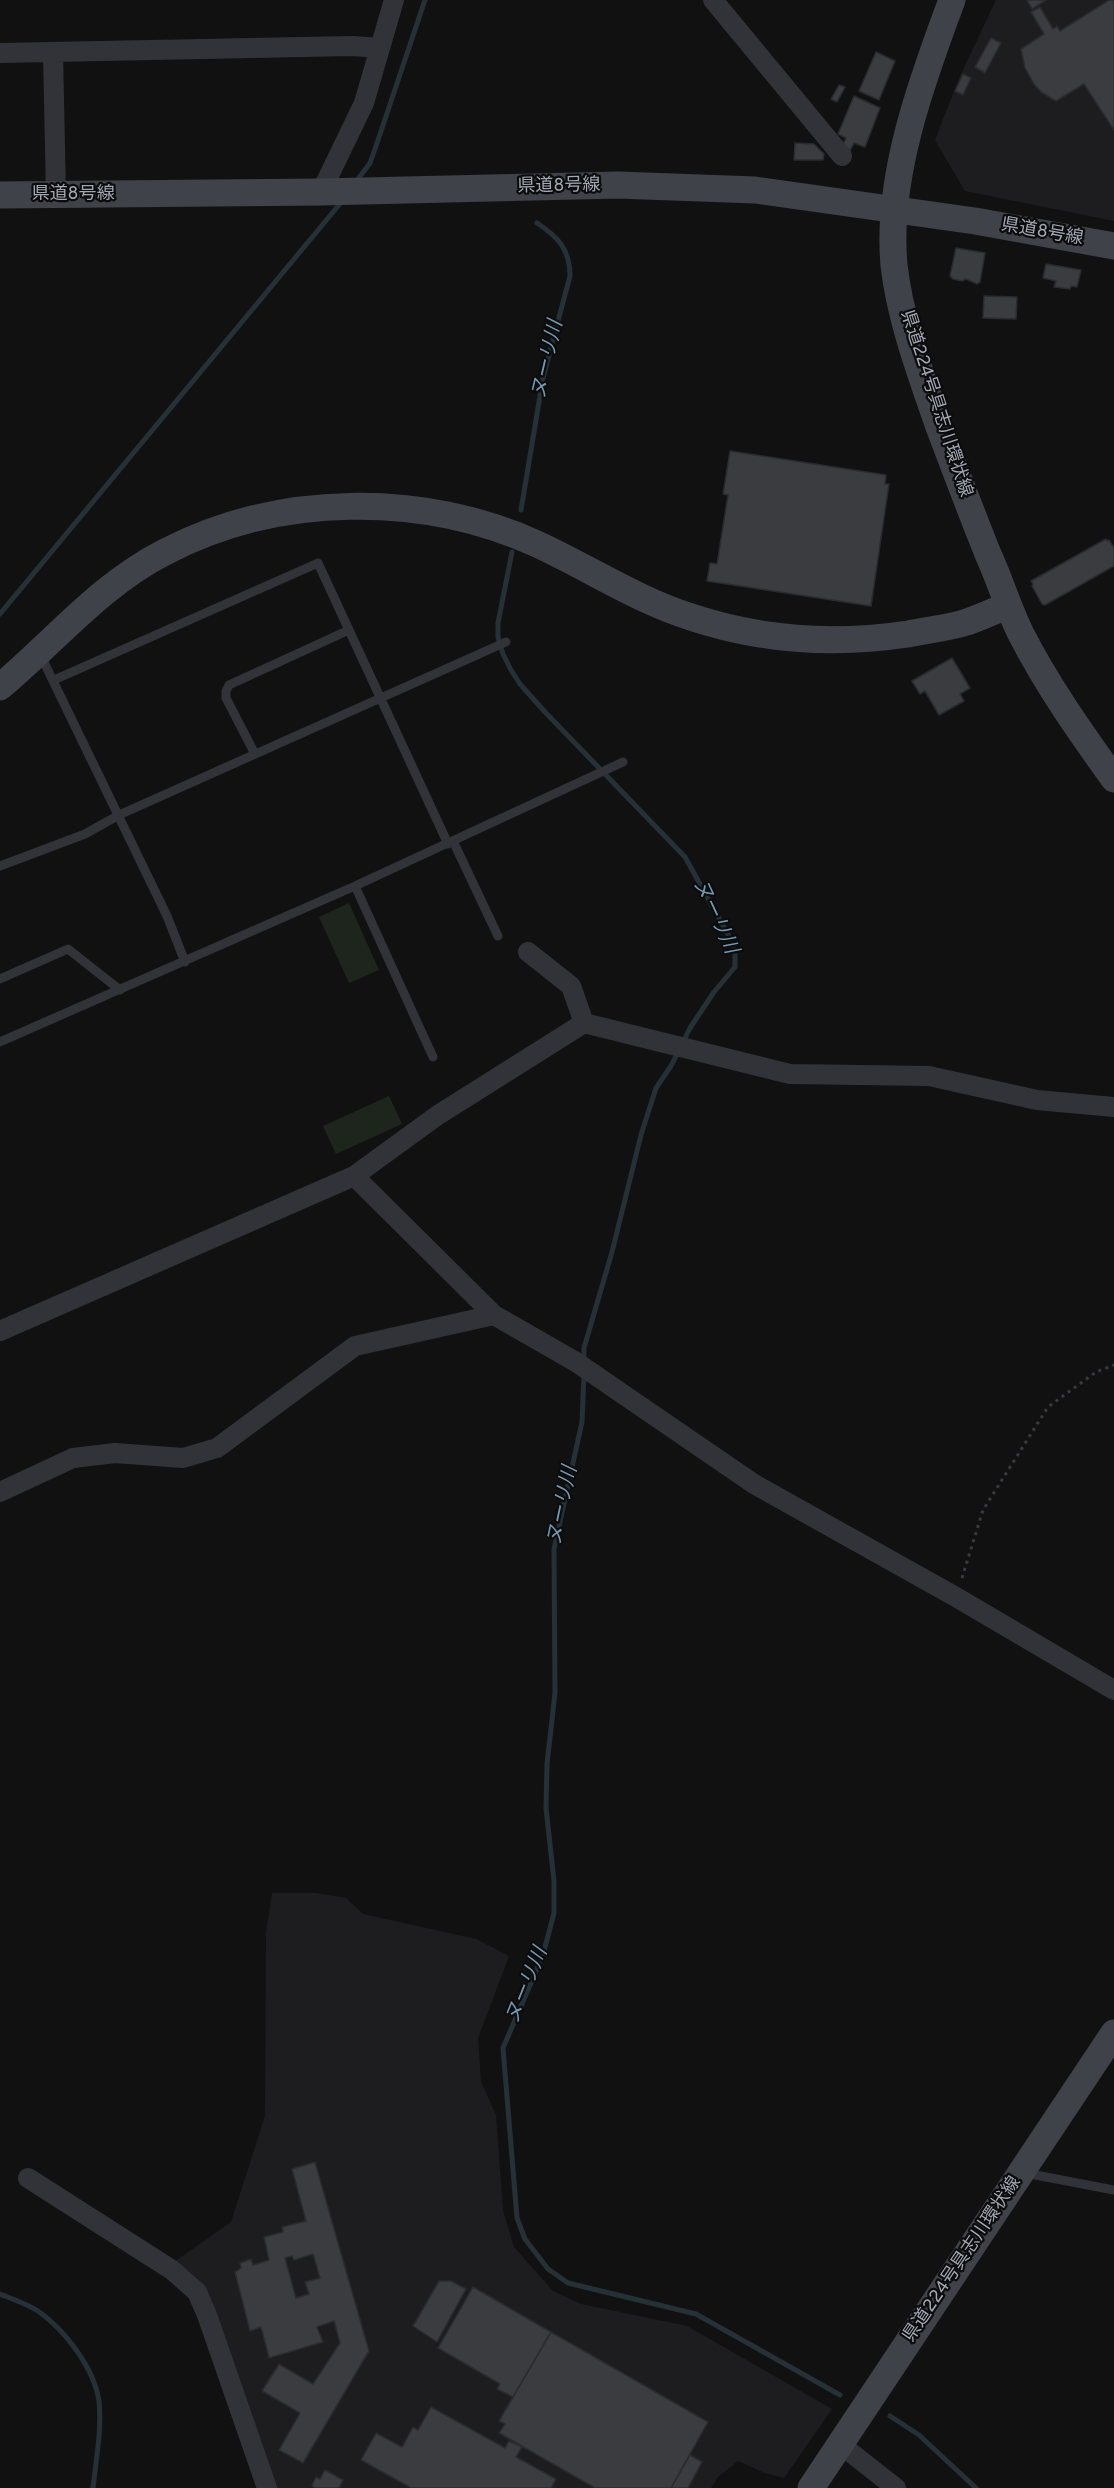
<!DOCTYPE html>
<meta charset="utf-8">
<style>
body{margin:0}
canvas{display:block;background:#111112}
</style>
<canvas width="1114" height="2488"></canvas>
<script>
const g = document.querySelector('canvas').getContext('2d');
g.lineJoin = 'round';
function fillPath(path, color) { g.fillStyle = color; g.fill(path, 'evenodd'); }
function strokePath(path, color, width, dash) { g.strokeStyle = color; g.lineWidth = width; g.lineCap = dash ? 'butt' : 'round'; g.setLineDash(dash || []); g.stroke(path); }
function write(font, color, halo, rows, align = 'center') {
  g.font = font + ' Overpass,"Noto Sans JP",sans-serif'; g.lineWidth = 4.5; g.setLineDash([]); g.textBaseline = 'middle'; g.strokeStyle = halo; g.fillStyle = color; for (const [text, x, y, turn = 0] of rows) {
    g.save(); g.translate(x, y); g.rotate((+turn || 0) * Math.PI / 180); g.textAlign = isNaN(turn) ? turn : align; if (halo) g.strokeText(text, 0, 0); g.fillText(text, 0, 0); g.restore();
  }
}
fillPath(new Path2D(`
 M996 0H1114V221L965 191 935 140 961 74Z
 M272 1893H316L346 1898 363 1914 476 1939 509 1956 478 2038 481 2082 496 2115 503 2211 514 2247 553 2291 581 2304 687 2326 832 2409 784 2478 765 2473 738 2461 718 2477 711 2488H274L174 2262 231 2222 265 2116 266 1933Z`), '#1d1d1f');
fillPath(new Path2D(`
 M349 903 379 970 349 983 319 917Z
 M389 1096 402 1124 336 1154 323 1126Z`), '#1d251d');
strokePath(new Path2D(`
 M355 183 370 163 375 149 425 0
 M521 510 543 378 570 276C570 249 558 237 537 223
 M512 552 498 623V637L503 654 511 670 520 684 545 712 685 857 730 938 735 954V967L714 992 690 1028 671 1066 656 1088 641 1135 612 1252 584 1348V1358
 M0 614 343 200
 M584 1374 582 1422 554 1549 555 1693 547 1764 546 1808 554 1881V1913L543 1955 503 2048 517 2218 525 2239 548 2269 568 2283 696 2314 840 2395
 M0 2294C12 2299 27 2304 38 2311 65 2330 94 2368 99 2401 102 2430 96 2459 93 2488
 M890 2416 919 2435 976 2488`), '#263037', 5);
const building = new Path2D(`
 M1027 0H1046L1032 9Z
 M1109 0H1114V130L1084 84 1056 101 1041 92 1034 84 1025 68 1021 49 1044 34 1031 12 1040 7 1053 29 1057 26 1060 31Z
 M991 38 1001 43 985 73 975 67Z
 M876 52 895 61 879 100 859 91Z
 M963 74 971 78 963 95 955 91Z
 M839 85 845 87 837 102 831 99Z
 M854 96 880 108 865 147 854 143 850 151 843 144 846 138 838 134Z
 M795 143 814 144 824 154 823 160H794Z
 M956 248 985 253 980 282 977 284 966 279 962 281 953 279 950 276Z
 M1046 264 1081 270 1077 287 1071 286 1070 289 1054 287 1056 281 1043 278Z
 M984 296 1017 297 1016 319 983 318Z
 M730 451 886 475 885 484H889L871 606 707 581 710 563 717 564 728 495 723 494Z
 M1106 539 1107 541 1109 540 1114 548V566L1045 605 1042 604 1032 586 1033 584 1031 581Z
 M952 658 970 688 960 694 964 701 939 715 925 691 920 694 912 681Z
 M315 2162 369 2351 303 2463 279 2450 300 2413 262 2391 279 2364 313 2384 340 2343 334 2321 317 2327 323 2342 269 2358 261 2327 250 2331 235 2272 241 2268 240 2263 251 2259 253 2265 269 2260 264 2237 283 2232 282 2227 306 2221 292 2169ZM313 2254 320 2278 305 2282 309 2294 296 2298 285 2258 292 2256 294 2260Z
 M439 2281H451L466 2289 437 2342 413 2326Z
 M473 2287 551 2332 513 2397 497 2389 500 2384 438 2348Z
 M551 2332 708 2422 671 2488H595L499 2433 505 2424 499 2421Z
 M431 2407 505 2448 509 2441 522 2447 516 2457 556 2479 551 2488H411L361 2460 376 2433 402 2447 413 2427 418 2430Z
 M690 2455 702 2462 688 2488H671Z
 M325 2470 343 2480 339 2488H314L312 2485 316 2477 320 2479Z`);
fillPath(building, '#3a3c40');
strokePath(building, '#2a2b2f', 1.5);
strokePath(new Path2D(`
 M962 1578 983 1510 1048 1407 1096 1372 1114 1365`), '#373a3f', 3, [3, 4.5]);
strokePath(new Path2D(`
 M40 654 167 916 185 962
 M54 680 318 563 448 844
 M255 754 226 698V691L229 685 349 630
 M453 841 498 936
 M0 866 85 834 119 815 506 642
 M355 886 433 1057
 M0 979 68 949 120 990
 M0 1042 355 886 623 762
 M1025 2173 1114 2190`), '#313338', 9);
strokePath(new Path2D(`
 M713 0 842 156
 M0 53 353 46 380 48
 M53 53 56 195
 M321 192 364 103 394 0
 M528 952 571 986 584 1023
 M354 1176 494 1315 576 1362 754 1484 956 1597 1114 1690
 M0 1331 354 1176 438 1115 584 1023 790 1074 929 1076 1037 1100 1114 1107
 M0 1492 73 1458 115 1453 183 1458 217 1448 355 1346 494 1315
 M28 2178 172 2270 197 2292 207 2315 267 2488
 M840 2444 896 2488`), '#313338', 20);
strokePath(new Path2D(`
 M952 0C922 80 886 178 894 265 900 319 921 375 939 427 955 469 971 512 988 554 1000 580 1008 608 1021 634 1047 685 1081 733 1114 779
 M0 195 321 192 618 185 755 190 975 221 1114 246
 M0 687C55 641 100 585 165 552 278 493 422 492 537 544 589 568 637 600 691 617 763 641 834 645 908 634 928 630 948 628 967 622 981 617 995 611 1008 605
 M811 2488 1114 2033`), '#3f4248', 27);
write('18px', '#a1a7b4', '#0c0c0d', [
 ["県道8号線",559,187,-1],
 ["県道8号線",73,195],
 ["県道8号線",1042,233,10],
 ["県道224号具志川環状線",935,404,72],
 ["県道224号具志川環状線",963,2260,-56]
]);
write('italic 20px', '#7498b3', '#0c0c0d', [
 ["ヌーリ川",549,360,-77],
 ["ヌーリ川",714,917,65],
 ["ヌーリ川",564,1506,-78],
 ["ヌーリ川",528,1986,-68]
]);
</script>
